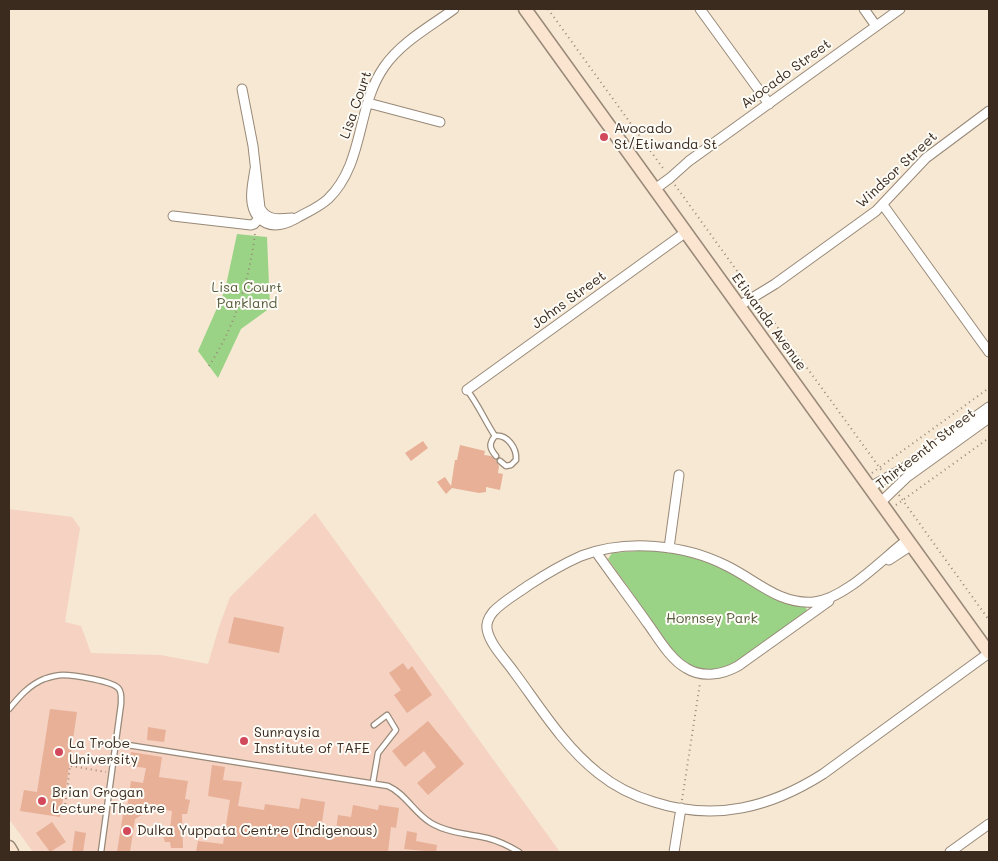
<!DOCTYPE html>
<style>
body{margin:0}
#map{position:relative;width:998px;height:861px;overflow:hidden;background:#f6e8d3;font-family:Mali,sans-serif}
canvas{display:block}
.frame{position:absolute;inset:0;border:10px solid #3b2a1e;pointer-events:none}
</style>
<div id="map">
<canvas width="998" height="861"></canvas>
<div class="frame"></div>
</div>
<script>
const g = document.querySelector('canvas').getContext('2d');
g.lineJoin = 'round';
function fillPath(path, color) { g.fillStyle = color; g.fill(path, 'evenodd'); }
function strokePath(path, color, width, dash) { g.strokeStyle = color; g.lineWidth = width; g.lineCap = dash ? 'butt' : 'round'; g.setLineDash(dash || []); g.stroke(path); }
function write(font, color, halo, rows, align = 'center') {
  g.font = font + ' Mali,sans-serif'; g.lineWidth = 4; g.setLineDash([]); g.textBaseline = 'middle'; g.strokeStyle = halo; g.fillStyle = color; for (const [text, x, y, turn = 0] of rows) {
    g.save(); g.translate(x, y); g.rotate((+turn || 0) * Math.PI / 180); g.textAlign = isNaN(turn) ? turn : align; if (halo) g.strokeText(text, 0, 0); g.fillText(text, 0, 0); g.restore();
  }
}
fillPath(new Path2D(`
 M9 509 72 517 80 528 65 622 81 626 91 653 161 655 208 664 219 627 230 597 315 513 560 852H33L9 819Z`), '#f6d2c3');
fillPath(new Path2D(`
 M237 234 267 237 270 308 241 329 218 378 198 351 225 290Z
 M650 550C680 553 709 560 735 575 764 591 769 603 805 606L807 610C798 620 782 629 770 637 739 660 710 688 675 653L608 559 612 553Z`), '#9bd386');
fillPath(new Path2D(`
 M423 441 428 448 411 461 405 453Z
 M460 445 485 451 484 455 491 456 496 460 499 466 498 473 503 474 500 490 486 487V492L479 493 452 488 446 494 437 482 445 477 451 486 455 460H457Z
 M234 617 284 627 279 653 228 643Z
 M403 663 408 670 412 666 432 695 407 713 394 695 401 690 389 673Z
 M50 709 77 712 65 794H64L60 817 20 811 24 790 37 792Z
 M428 721 464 764 428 795 417 783 436 767 424 751 405 767 392 751Z
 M148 727 166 730 164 742 147 740Z
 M131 752 162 757 159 777 188 781 185 799 190 800 187 814H182L183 848H171L170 842H165L162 833 170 829 172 811 154 808 135 819 130 852H117L123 814H126L131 781 143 783 146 768 129 766Z
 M212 765 225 767 223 780 242 782 238 806 264 810 265 804 299 809 301 798 325 802 320 836 335 838 338 815 351 817 353 805 378 810 379 805 399 808 396 828 391 827 388 852H196L198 841 223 844 230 800 208 796Z
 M52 822 66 842 50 852 36 833Z
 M75 831 86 833 83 852H72Z
 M407 831 417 833 416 841 437 845 436 852 404 849Z`), '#e7b097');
const lane = new Path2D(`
 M467 390C478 404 485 421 495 436 507 434 517 448 516 460L511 465 506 466 500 461
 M495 436C488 444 490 449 496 456
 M9 709C19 697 29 685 44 679 50 677 56 675 63 675 73 675 114 681 119 689 122 693 121 699 121 704L101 852
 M115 743 388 786C406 794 414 813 431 823 448 833 469 834 487 838 499 841 509 846 519 852
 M373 782 378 753 396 730 387 715 374 725`);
const street = new Path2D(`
 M700 9 769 104
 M864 9 876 26
 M242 89 253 146 260 208C267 221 278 219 292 218
 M368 103 440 122
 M255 169C253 183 247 204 258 217 269 229 282 226 295 219 307 212 318 208 328 199 365 163 356 107 384 67 401 42 431 26 454 9
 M655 189 670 178 689 161 900 9
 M883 205 989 352
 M173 216 251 225 254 224 263 214
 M739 306 775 284 876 211 926 158 989 111
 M467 390 686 232
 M870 487 904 468 989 407
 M881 502 907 477 989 418
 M907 540C882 559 845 599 814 602 779 605 756 580 727 566 684 544 626 539 581 556 563 564 546 574 529 585 518 593 502 602 493 612 489 617 486 623 487 629 490 645 505 659 514 672 540 707 563 745 598 773 614 786 634 796 654 802 716 822 771 807 823 774L989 653
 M669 548 679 475
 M596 552C613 576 631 600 648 624 659 639 670 659 686 668 702 678 722 675 738 666L829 601
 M889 560 912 545
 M674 852 681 808
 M950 852 989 824`);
const secondary = new Path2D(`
 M525 9 989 653
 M9 847 12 852`);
strokePath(lane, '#988978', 7);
strokePath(street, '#988978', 11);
strokePath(secondary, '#988978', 15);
strokePath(new Path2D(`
 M548 9 665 171
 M675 185 750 289
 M760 303 882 471
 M209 366C235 326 249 281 255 234
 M872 473 989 388
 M899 495 989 620
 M896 505 989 438
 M71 766 106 772
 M682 800 700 683
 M62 805 65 806 70 766`), '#988978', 2, [1, 4]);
strokePath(lane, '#fff', 4.5);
strokePath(street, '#fff', 9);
strokePath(secondary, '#fce5d0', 12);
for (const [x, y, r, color] of [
 [604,137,5,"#d1495b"],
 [244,741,5,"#d1495b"],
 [59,752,5,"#d1495b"],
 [42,801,5,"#d1495b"],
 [127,831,5,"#d1495b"]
]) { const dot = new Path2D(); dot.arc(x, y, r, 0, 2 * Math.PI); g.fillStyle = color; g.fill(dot); strokePath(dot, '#fdfcf7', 2); }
write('14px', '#3b2a1e', '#fdfcf7', [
 ["Avocado Street",786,74,-36],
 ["Lisa Court",356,105,-71],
 ["Windsor Street",897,170,-43],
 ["Johns Street",569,300,-36],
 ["Etiwanda Avenue",769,322,54],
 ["Thirteenth Street",926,449,-38]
]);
write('14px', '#3b2a1e', '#fdfcf7', [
 ["Avocado",614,129],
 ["St/Etiwanda St",614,145],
 ["Sunraysia",254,733],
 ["Institute of TAFE",254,749],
 ["La Trobe",69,744],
 ["University",69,760],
 ["Brian Grogan",52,793],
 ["Lecture Theatre",52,809],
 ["Dulka Yuppata Centre (Indigenous)",137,831]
], 'left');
write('14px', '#585d3d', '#fdfcf7', [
 ["Lisa Court",247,288],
 ["Parkland",247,304],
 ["Hornsey Park",712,619]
]);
</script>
